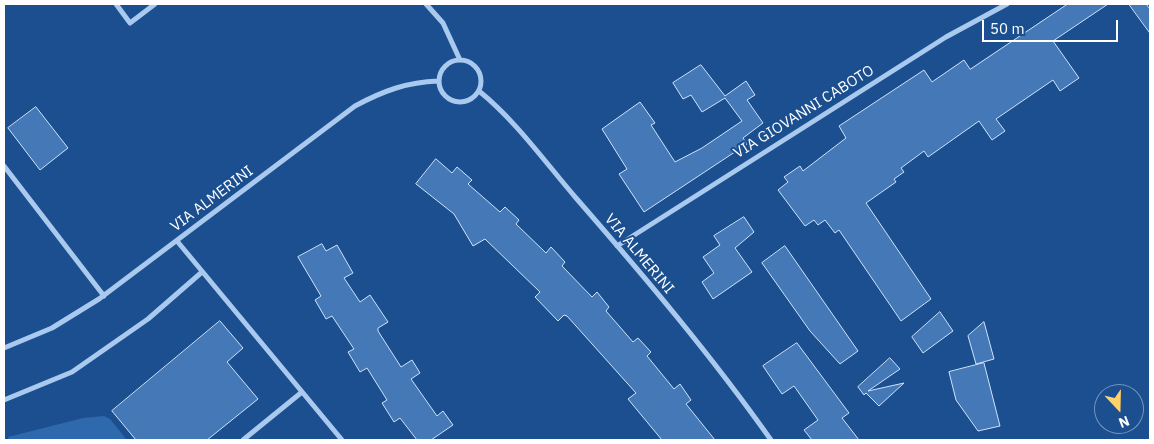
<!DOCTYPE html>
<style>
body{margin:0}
#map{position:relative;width:1154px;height:444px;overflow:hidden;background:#1b4f8f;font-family:"IBM Plex Sans",sans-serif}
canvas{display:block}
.frame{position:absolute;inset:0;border:5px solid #fff;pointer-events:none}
.north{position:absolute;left:1094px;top:384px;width:50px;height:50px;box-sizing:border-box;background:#1b4f8f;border:1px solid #7695bc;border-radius:50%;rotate:159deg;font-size:14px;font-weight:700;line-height:20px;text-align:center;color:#fff}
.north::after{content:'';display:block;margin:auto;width:18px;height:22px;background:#ffd166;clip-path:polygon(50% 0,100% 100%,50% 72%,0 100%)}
.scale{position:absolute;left:982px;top:20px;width:136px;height:22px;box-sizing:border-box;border:2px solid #fff;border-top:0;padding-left:6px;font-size:15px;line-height:18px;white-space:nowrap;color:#fff;-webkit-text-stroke:4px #1b4f8f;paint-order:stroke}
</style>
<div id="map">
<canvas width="1154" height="444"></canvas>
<div class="frame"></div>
<div class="north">N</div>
<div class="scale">50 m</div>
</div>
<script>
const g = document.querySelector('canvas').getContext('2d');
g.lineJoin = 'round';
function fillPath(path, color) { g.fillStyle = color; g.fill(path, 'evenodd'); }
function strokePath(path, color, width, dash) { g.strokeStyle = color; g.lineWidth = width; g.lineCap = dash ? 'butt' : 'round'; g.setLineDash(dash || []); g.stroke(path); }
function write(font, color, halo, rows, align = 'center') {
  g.font = font + ' "IBM Plex Sans",sans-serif'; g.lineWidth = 4; g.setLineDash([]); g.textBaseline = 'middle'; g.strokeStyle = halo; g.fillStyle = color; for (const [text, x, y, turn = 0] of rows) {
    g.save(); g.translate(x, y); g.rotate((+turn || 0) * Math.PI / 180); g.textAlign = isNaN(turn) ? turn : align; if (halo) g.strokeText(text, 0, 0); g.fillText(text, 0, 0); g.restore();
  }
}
fillPath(new Path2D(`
 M104 416 110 419 127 440H9L8 437 83 418Z`), '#2e69ad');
const building = new Path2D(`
 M1068 4H1108L1053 41 1079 78 1060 91 1053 80 996 119 1005 131 992 140 979 121 928 157 924 151 901 168 904 172 894 179 896 182 866 203 931 299 901 321 839 230 835 233 825 220 818 225 814 220 805 226 778 190 788 182 784 177 800 166 803 171 846 138 839 126 924 70 932 82 964 60 970 69Z
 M1129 4H1146L1150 9V33Z
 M701 65 725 96 746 81 755 95 747 100 763 123 743 138 747 144 644 212 619 174 627 169 602 129 640 102 655 123 651 125 675 162 702 148 742 121 725 98 702 112 691 95 683 99 673 83Z
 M36 107 68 148 40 170 8 128Z
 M436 159 452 173 457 167 472 180 468 184 500 212 505 207 519 220 516 224 546 253 551 247 565 262 562 266 592 297 597 292 609 307 606 311 633 342 638 338 651 352 647 356 674 389 680 384 691 400 686 404 715 440H662L628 399 636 393 567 316 564 315 558 321 535 297 540 292 485 239 473 246 454 214 416 184Z
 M744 217 754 232 735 248 752 272 713 299 702 282 714 273 703 257 720 245 714 236Z
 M322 244 326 251 337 245 353 273 344 278 360 302 370 295 388 322 378 328V331L401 367 412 360 420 373 411 379 437 416 443 411 453 425 431 440H417L400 418 394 422 382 403 387 400 367 368 360 372 348 352 354 349 332 316 326 319 315 300 321 296 298 257Z
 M785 246 858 351 840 364 810 331 762 263Z
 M940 312 953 331 923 353 912 337Z
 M220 321 243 348 227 362 258 399 207 440H136L112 411Z
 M984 322 994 359 976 364 968 336Z
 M797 343 849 413 842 418 859 440H812L804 430 818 420 794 386 782 394 763 366Z
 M890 358 900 369 868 391 904 383 879 406 866 393 864 395 858 387Z
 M984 363 1000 426 978 431 956 400 949 372Z`);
fillPath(building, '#4478b7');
strokePath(building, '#cfe3fa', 1);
strokePath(new Path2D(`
 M116 4 130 23 155 4
 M426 4 443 23 460 60
 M439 81a21 21 0 1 1 42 0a21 21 0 1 1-42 0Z
 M479 91C516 121 545 162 576 198 644 276 711 355 771 440
 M4 166 104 296
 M177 241 342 440
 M617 246 946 37 1007 4
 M4 348 52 328 99 299 355 106C383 91 407 82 438 81
 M4 400 72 372 148 319 202 272
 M243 440 302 392`), '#a9c9ee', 5);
write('15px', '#fff', '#1b4f8f', [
 ["VIA GIOVANNI CABOTO",804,112,-32],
 ["VIA ALMERINI",212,199,-37],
 ["VIA ALMERINI",639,254,50]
]);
</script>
